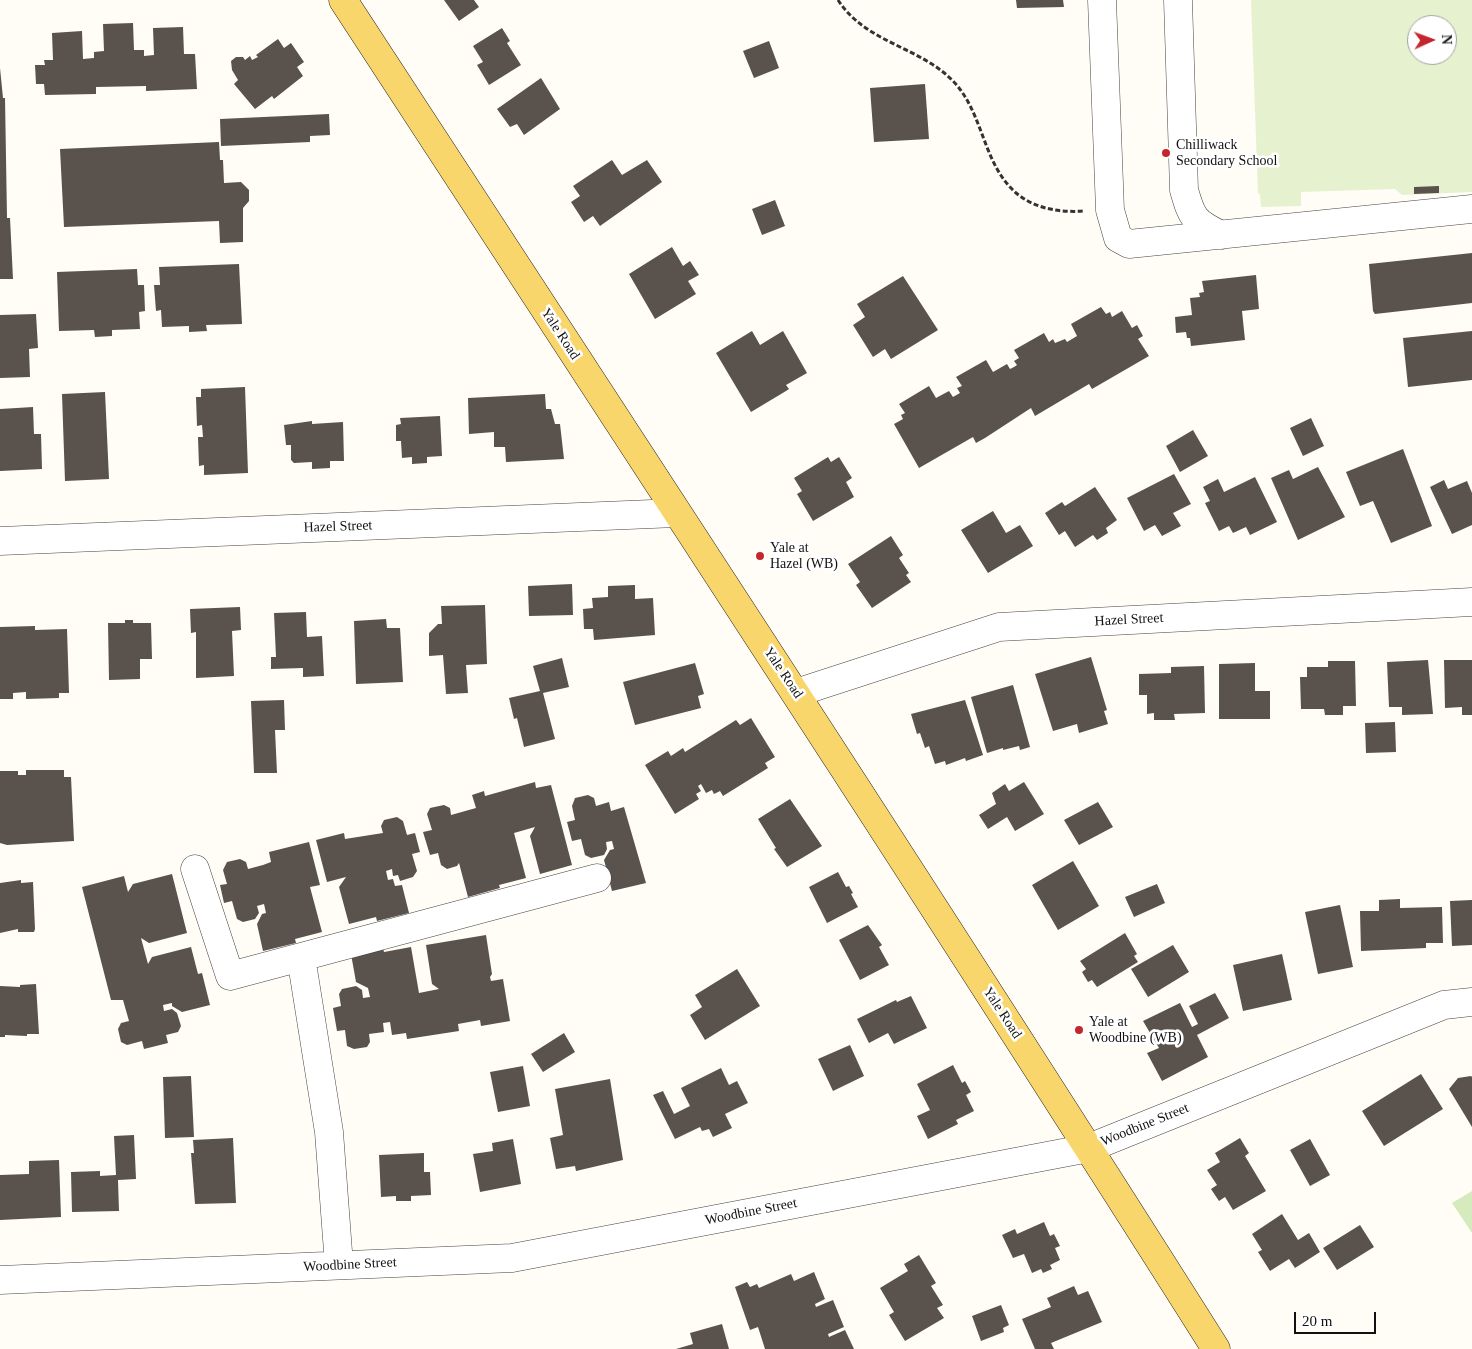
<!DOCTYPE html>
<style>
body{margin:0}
#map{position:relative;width:1472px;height:1349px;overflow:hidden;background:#fffdf5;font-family:"Times New Roman",serif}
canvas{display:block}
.north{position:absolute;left:1407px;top:15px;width:50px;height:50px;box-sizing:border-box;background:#fff;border:1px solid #a0a0a0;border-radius:50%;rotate:88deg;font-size:14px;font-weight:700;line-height:20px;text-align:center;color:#111}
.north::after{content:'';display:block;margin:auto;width:18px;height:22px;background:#c4262e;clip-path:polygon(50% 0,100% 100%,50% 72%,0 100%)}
.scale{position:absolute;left:1294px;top:1312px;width:82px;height:22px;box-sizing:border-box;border:2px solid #111;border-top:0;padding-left:6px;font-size:15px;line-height:18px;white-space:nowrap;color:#111;-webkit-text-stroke:4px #fff;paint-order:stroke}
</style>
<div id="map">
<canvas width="1472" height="1349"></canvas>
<div class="north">N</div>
<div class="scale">20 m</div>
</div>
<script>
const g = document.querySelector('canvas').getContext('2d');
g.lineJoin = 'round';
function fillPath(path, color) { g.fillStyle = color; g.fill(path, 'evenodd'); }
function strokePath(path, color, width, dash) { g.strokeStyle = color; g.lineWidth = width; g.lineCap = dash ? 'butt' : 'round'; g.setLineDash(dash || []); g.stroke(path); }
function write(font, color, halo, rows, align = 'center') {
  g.font = font + ' "Times New Roman",serif'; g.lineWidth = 5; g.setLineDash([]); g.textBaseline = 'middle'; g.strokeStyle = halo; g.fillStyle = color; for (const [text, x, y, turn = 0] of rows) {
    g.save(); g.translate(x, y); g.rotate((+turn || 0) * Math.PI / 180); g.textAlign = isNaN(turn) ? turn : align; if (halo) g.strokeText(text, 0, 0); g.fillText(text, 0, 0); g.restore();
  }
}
fillPath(new Path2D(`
 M1472 1191V1233L1452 1203Z`), '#d5ebbd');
fillPath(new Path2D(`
 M1251 0H1472V192L1402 195 1395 189 1301 192V206L1261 207 1260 194H1258ZM1417 25H1447V55H1417Z`), '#e6f2cf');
fillPath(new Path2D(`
 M444 0H474L479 7 459 21Z
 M1016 0H1063L1064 7 1017 8Z
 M133 23 134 50H144V56L154 55 153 28 183 27 184 54H195L197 89 146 91V86L96 87V94L45 95 44 84H36L35 65H45L44 60H53L52 33 82 31 83 59 94 58V52L104 51 103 24Z
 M502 28 510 41 507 43 521 65 489 85 477 65 483 62 473 46Z
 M278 39 284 48 291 43 304 62 297 67 303 76 274 99 272 96 255 109 234 84 238 80 232 70 231 61 236 57H243L245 60 250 56 252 60 258 57 256 55Z
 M769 41 779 68 754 78 743 51Z
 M0 68 3 98H5L7 218H10L13 279H0Z
 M541 78 560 109 524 135 517 124 510 127 497 109Z
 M925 84 929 139 874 142 870 88Z
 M329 114 330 135 310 136V142L221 146 220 119Z
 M219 142 220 160H223L224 183 241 182 249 190V201L243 208V242L220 243 219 221 64 227 60 149Z
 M612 160 622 175 647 160 662 182 600 226 593 216 584 222 571 202 580 196 573 186Z
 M1439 186V193L1414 194V187Z
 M775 200 785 226 762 235 752 209Z
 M672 247 683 266 690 261 699 275 688 281 696 294 655 319 629 274Z
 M1472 253V303L1375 314 1373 311 1369 264Z
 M239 264 242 324 206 325 207 331 189 332V326L162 327 161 310 156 311 154 285H160L159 267Z
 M137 269 138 285H144L145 311 139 312 140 329 112 330V336L95 337 94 330 59 331 57 272Z
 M1256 275 1259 309 1242 311 1245 340 1191 346 1190 338H1187L1186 332 1176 333 1175 317 1192 315 1190 298 1200 297 1199 293 1204 292 1202 281Z
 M903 276 938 330 891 359 885 349 873 357 853 325 865 317 857 304Z
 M1101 307 1106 314 1110 312 1112 317 1122 311 1132 328 1137 325 1143 336 1138 339 1149 356 1092 389 1089 384 1035 416 1031 408 985 438 976 443 973 437 919 468 894 424 903 419 901 415 905 413 899 404 929 386 936 398 949 391 953 397 960 393 957 388 962 386 956 377 986 360 993 372 1007 364 1010 369 1014 367 1017 365 1014 361 1019 358 1014 350 1044 333 1049 342 1053 339 1055 343 1065 339 1067 342 1077 336 1071 324Z
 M36 314 38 348 29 349 30 377 0 378V315Z
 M752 331 760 345 783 331 807 373 786 385 789 389 786 391 751 412 716 353Z
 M1472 331V380L1408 387 1403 338Z
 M245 387 248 473 204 475V465L199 466 198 437H203L202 425 197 426 196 397H201V389Z
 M105 392 109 479 65 481 62 394Z
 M545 394 546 409H551L555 424H560L564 459 506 462 505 447H494V432L469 434 468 398Z
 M33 407 34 434H41L42 469 0 471V409Z
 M440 416 442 456 427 457V463L412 464V457L402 458 401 441H396V425L401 424 400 418Z
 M1311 418 1324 446 1303 456 1290 428Z
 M312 421V424L343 422 344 461H330V468L312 469V462L294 463 291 460V445H286L284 425Z
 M1193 430 1208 456 1180 472 1166 446Z
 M1403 449 1432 526 1391 543 1373 501 1360 506 1346 472Z
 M828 457 831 462 839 457 852 478 846 482 854 497 813 521 797 494 802 491 794 478Z
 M1318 467 1345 517 1298 540 1271 478 1289 470 1293 479Z
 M1174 474 1191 504 1173 513 1181 526 1162 536 1155 525 1144 531 1127 498Z
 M1255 477 1277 522 1250 535 1246 527 1233 533 1229 526 1219 531 1205 503 1210 501 1203 487 1218 479 1224 492Z
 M1444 480 1448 489 1467 481 1472 493V525L1452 534 1430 487Z
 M1095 487 1117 520 1106 528 1108 533 1097 540 1093 535 1075 547 1065 531 1059 535 1045 513 1062 502 1065 506Z
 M993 511 1006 533 1020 525 1033 546 988 573 961 530Z
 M891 536 903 555 899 558 909 573 906 575 911 582 872 608 856 585 860 582 848 564Z
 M572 584 573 615 529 616 528 586Z
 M635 585V599L653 598 655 635 594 640 593 629H584L583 609 593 608 592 598 608 597V586Z
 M485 605 487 664 466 665 468 693 446 694 443 655 429 656V633L438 624H442L441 606Z
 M240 607 241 630 232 631 234 676 196 678V632L191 633 190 609Z
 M306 612 307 637 322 636 324 676 303 677V668L271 669V657H276L274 613Z
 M386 619 387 628H400L403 682 356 684 354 621Z
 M125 620H133V623H151L152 659H140V679L109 680 108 623H125Z
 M35 626V630L67 629 69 693H59V698L26 699V692L13 693V699H0V627Z
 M1091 657 1107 710 1104 711 1108 724 1079 733 1077 724 1053 731 1035 674Z
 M562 658 569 687 543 693 555 739 524 747 517 718 514 719 509 698 540 691 533 666Z
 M1428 660 1433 714 1402 715V707H1389L1387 662Z
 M1444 660H1472V715H1462V707L1445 708Z
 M1328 661H1355L1356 706H1343V715H1325L1324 709H1301L1300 677H1307V667H1328Z
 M695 663 704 694 698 696 701 708 635 725 623 682Z
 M1255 663V691H1270V719H1219V664Z
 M1204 666 1205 713 1174 714 1175 720H1154V713L1147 714V695H1139V674L1171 673V667Z
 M1013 685 1030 747 1020 750 1019 746 1003 750V748L987 753 971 697Z
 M284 700 285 730H275L277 773H254L251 701Z
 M965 700 983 755 966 761 965 758 946 765 945 761 935 764 929 746 925 748 920 733 917 734 911 714Z
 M751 718 775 757 765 763 768 768 723 796 720 791 714 794 712 790 706 793 701 784 698 786 701 791 696 794 699 799 675 814 645 765 668 751 671 756 683 748 685 752 736 720 740 725Z
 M1395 722 1396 752 1366 753 1365 723Z
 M26 770H64V777H71L74 841 7 845 0 843V771H18V775H26Z
 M535 782 536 788 551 785 572 865 540 874 530 836 535 827 514 833 526 878 499 885 500 888 468 897 459 863 457 866 447 869 441 865 438 853 430 855 423 832 432 830 427 814 430 808 444 805 450 808 451 815 476 808 472 795 484 791 485 796Z
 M1024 782 1044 814 1015 831 1007 817 988 829 979 815 996 804 992 793 1005 784 1009 791Z
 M588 795 594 798 596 806 609 802 611 811 624 807 646 883 612 891 604 860 610 850 614 849 612 841 606 842 607 849 604 855 591 858 585 855 581 839 572 841 567 822 575 820 572 806 575 798Z
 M790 799 822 846 787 867 774 849 776 848 758 819Z
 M1098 802 1113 827 1079 845 1064 820Z
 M397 817 403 821 407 835 415 833 420 852 412 854 417 871 413 877 400 881 398 875 393 876 392 869 386 871 388 880 393 879 395 886 402 885 409 913 377 921 376 917 349 924 339 887 346 877 327 882 316 840 344 833 345 839 383 833 381 826 384 820Z
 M309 842 320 885 310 887 322 932 295 939 296 943 263 951 257 924 262 914 266 913 264 904 257 906 259 913 255 919 243 922 237 919 232 901 224 903 220 885 227 884 223 870 227 862 240 859 246 862 248 869 263 865 271 862 269 852Z
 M1073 861 1099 906 1058 930 1032 885Z
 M838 872 846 887 849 886 853 893 851 894 858 907 827 923 809 887Z
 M172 874 187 933 149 943 141 938 148 964 152 957 191 947 198 974 202 973 210 1005 182 1012 172 1006V1003L163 1005 164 1011 172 1009 177 1013 181 1026 178 1032 166 1035 168 1043 144 1049 142 1041 127 1045 121 1042 118 1029 121 1023 129 1021 123 1000H111L82 887 124 876 128 892 133 884Z
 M21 880V883L33 882 35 929 34 932H18V929L0 933V883Z
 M1157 884 1165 903 1134 917 1125 897Z
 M1400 899V908L1442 907 1443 943H1426V948L1361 951 1360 911H1379V900Z
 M1472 900V945L1452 946 1450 901Z
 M1340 905 1353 967 1318 974 1305 912Z
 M868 925 882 945 879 947 889 965 860 980 839 940Z
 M1125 933 1137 954 1134 956 1138 962 1097 987 1092 980 1088 982 1082 972 1086 969 1080 961Z
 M486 935 492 974 490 977 491 981 503 979 510 1021 481 1026 480 1020 458 1024 459 1031 407 1039 406 1033 392 1035 390 1022 383 1023 384 1032 369 1034 370 1042 367 1047 354 1049 347 1046 345 1030 337 1031 333 1008 341 1006 339 994 342 989 356 986 362 990 363 998 370 997 368 988 356 982 351 954 383 948 384 952 411 947 419 993 439 989 432 984 426 945Z
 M1173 945 1189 972 1148 997 1131 969Z
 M1282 954 1292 1000 1243 1011 1233 965Z
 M737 969 760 1006 705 1040 690 1015 702 1007 695 995Z
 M36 984 39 1034H27V1036L5 1035V1037H0V986L20 987V985Z
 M1215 993 1229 1018 1197 1035 1208 1057 1162 1081 1147 1053 1159 1048 1143 1021 1180 1003 1192 1027 1198 1024 1189 1006Z
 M911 996 927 1028 894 1044 888 1033 869 1043 857 1019 896 1000 897 1002Z
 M564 1033 575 1052 543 1072 531 1054Z
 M850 1045 864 1076 833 1091 818 1059Z
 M953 1065 962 1083 965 1081 971 1092 966 1095 974 1111 956 1120 958 1124 928 1139 917 1116 930 1110 917 1084Z
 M523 1066 530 1106 498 1112 490 1072Z
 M721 1068 729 1085 737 1081 748 1103 725 1114 732 1128 713 1137 709 1129 702 1131 700 1127 675 1139 653 1095 663 1091 674 1114 690 1106 681 1088Z
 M1421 1074 1443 1109 1384 1146 1362 1111Z
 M191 1076 194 1137 165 1138 163 1077Z
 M1471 1076 1472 1077V1127L1449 1089 1458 1078Z
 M610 1079 623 1160 576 1171 575 1166 556 1169 550 1138 563 1135 555 1089Z
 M134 1135 136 1179 118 1180 119 1211 72 1212 71 1172 100 1171V1176L116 1175 114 1136Z
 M233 1138 236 1203 195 1204 191 1153H194L193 1140Z
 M1240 1138 1249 1153 1245 1156 1266 1191 1233 1210 1225 1197 1219 1201 1211 1189 1217 1185 1207 1170 1220 1162 1215 1153Z
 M513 1139 521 1184 480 1192 473 1154 493 1151 492 1143Z
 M1310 1139 1330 1175 1310 1186 1290 1150Z
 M424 1153V1172H430L431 1195 411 1196V1201H396V1196L381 1197 379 1155Z
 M59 1160 61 1217 0 1220V1175L29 1174V1161Z
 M1282 1214 1298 1240 1309 1233 1320 1252 1295 1268 1289 1259 1270 1271 1258 1252 1262 1250 1252 1234Z
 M1044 1222 1050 1236 1054 1234 1060 1246 1055 1248 1060 1260 1050 1265 1052 1269 1043 1273 1041 1269 1032 1273 1024 1254 1013 1258 1002 1235 1015 1229 1017 1234Z
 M1360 1225 1374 1247 1337 1270 1323 1248Z
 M919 1255 936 1283 931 1286 943 1305 937 1308 944 1318 905 1341 889 1315 894 1312 880 1288 908 1271 904 1264Z
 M814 1272 825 1299 815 1304 816 1307 833 1300 844 1327 828 1334 829 1337 845 1330 854 1349H765L758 1327 750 1330 735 1287 747 1282 750 1287 757 1284 759 1288 791 1274 794 1281Z
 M1074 1286 1078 1295 1088 1291 1102 1322 1051 1343 1054 1349H1035L1022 1319 1051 1307 1047 1298Z
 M1001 1305 1009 1325 1003 1328 1004 1332 981 1341 972 1316Z
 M722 1324 729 1349H676L693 1344 690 1333Z`), '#5a524d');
const minor = new Path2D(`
 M1102 0 1110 210 1118 238 1129 244 1472 209
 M1178 0 1184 190C1192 218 1194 222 1221 235
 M0 541 676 513
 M796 693 999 627 1472 602
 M195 869 230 976 597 878
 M301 957 329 1132 339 1265
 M0 1280 512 1258 1089 1148 1444 1005 1472 1002`);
const major = new Path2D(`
 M343 0C636 449 930 897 1216 1349`);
strokePath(minor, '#444', 29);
strokePath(major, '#222', 29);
strokePath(new Path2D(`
 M838 0C866 43 918 46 952 80 982 110 982 157 1010 187 1029 208 1058 213 1084 211`), '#333', 3, [5, 2.5]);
strokePath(minor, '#fff', 28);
strokePath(major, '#f9d66b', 28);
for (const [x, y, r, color] of [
 [1166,153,5,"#c4262e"],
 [760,556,5,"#c4262e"],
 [1079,1030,5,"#c4262e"]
]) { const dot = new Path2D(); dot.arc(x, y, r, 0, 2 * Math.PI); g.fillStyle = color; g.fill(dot); strokePath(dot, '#fff', 2); }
write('14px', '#111', '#fff', [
 ["Chilliwack",1176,145],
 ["Secondary School",1176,161],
 ["Yale at",770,548],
 ["Hazel (WB)",770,564],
 ["Yale at",1089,1022],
 ["Woodbine (WB)",1089,1038]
], 'left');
write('14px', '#111', '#fff', [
 ["Yale Road",560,334,57],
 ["Hazel Street",338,527,-2],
 ["Hazel Street",1129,620,-3],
 ["Yale Road",783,673,56],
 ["Yale Road",1002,1013,57],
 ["Woodbine Street",1145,1125,-22],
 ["Woodbine Street",751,1212,-11],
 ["Woodbine Street",350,1265,-3]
]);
</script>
